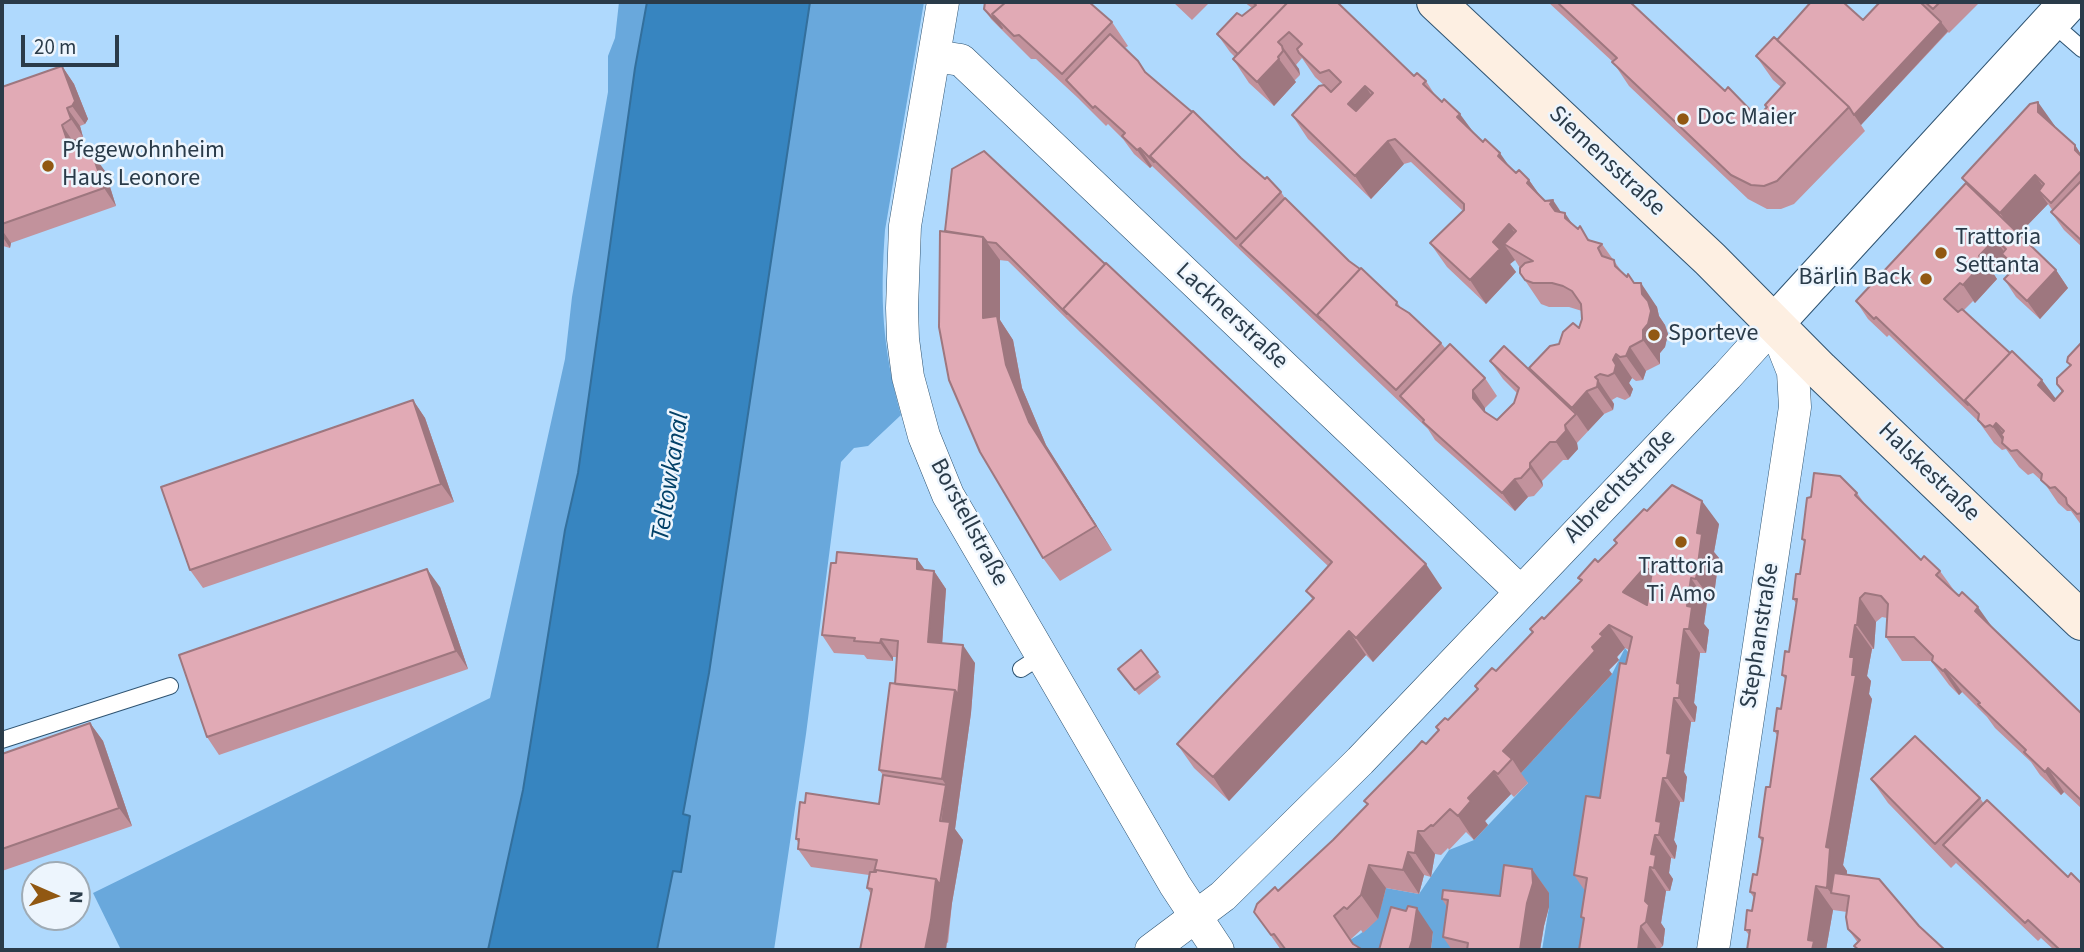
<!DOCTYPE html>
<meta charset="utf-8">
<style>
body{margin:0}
#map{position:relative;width:2084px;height:952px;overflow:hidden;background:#afd9fd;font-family:"Source Sans 3",sans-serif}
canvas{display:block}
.frame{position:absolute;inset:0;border:4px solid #2a3b49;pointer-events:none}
.north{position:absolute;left:21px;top:861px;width:70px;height:70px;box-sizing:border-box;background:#edf5fd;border:2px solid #9fabb5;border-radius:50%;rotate:93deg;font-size:19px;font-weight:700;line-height:28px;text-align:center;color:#2a3b49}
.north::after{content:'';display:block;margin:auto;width:24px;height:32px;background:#915812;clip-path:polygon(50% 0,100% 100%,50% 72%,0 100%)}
.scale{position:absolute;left:21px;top:35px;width:98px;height:32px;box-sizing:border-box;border:4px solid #2a3b49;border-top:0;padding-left:9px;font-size:21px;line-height:24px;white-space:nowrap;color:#2a3b49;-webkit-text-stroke:5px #edf5fd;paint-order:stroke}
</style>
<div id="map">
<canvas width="2084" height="952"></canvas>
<div class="frame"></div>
<div class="north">N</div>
<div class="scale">20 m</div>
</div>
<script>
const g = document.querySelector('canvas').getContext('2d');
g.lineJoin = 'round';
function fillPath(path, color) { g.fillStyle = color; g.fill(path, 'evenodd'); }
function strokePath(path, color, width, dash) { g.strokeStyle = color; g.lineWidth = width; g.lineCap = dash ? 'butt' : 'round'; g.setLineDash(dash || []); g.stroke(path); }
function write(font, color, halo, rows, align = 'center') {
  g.font = font + ' "Source Sans 3",sans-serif'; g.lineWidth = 5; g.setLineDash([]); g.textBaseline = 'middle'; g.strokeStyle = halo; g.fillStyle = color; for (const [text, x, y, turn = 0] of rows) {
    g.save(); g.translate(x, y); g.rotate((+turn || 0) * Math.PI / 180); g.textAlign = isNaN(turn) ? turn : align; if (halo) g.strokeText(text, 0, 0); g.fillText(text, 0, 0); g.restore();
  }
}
fillPath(new Path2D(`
 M619 2H647L635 68 578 473 565 530 523 790 488 950H121L93 893 490 698 565 359 572 297 608 92V56L615 38Z
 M810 2H924L885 230C880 300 882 347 901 415L868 446 854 448 841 462 806 734 774 950H657L673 871 681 872 690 816 683 814 709 673Z
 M1625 648 1644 673 1597 950H1542L1549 907 1459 950H1431L1433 932 1402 950H1358L1350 940C1377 925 1378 917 1386 888L1419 894 1449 850 1474 840 1528 783 1519 775 1612 674Z`), '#69a8dc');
const water = new Path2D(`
 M647 2H810L709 673 683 814 690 816 681 872 673 871 657 950H488L523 790 565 530 578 473 635 68Z`);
fillPath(water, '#3785c0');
strokePath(water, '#336f9c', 2);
const service = new Path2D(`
 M2051 22 2082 49
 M1021 669 1041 656
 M2 740 170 686`);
const minor = new Path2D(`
 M943 2 905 226 902 308 903 339 908 377 924 436 948 495 1175 885 1218 950
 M934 56 961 60 1521 592
 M1151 950 1223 896 1360 761 1727 376 1774 324 1793 372 1795 407 1713 950`);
const tertiary = new Path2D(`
 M1774 324 2069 2`);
const secondary = new Path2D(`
 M1436 2 1710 259 1820 370 2082 621`);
strokePath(service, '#2e5371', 18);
strokePath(minor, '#2e5371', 33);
strokePath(tertiary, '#2e5371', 40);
strokePath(secondary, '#2e5371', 40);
strokePath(service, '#fff', 16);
strokePath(minor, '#fff', 32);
strokePath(tertiary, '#fff', 38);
strokePath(secondary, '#fdefe2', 38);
fillPath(new Path2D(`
 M1173 2H1210L1192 20Z
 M1244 2H1337L1414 76 1426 81 1437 98 1516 173 1529 180 1540 196 1545 201 1562 213 1573 225 1590 240 1602 244 1622 272 1657 307 1659 316 1665 325 1668 334 1665 347 1660 353V364L1646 371 1643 380 1636 381 1632 378 1629 383 1633 389 1630 397 1625 400 1617 397 1612 400 1614 404 1613 410 1604 414 1577 443 1578 449 1568 460H1563L1542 481 1543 486 1534 496 1528 497 1515 511 1435 440 1428 429 1152 166 1150 168 1134 154 1123 139 1108 124 1106 126 1078 98 1036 59H1031L991 19 984 9 1112 22 1128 46 1125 48 1147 74 1241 158 1281 192 1285 198 1349 261 1397 302 1401 308 1441 343 1445 348 1485 378 1497 396 1485 408V412L1497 420 1514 403 1517 393 1503 379 1490 361 1533 373 1529 368 1579 328 1582 319V311L1569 307H1549L1541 304 1520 273V268L1515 260 1510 264 1516 272 1486 304 1447 267 1430 243 1463 211 1411 162 1404 164 1371 199 1308 139 1292 115 1327 88 1315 77 1302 58 1296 65 1299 69 1300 75 1294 81 1296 82 1274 106 1249 83 1233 59 1235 57 1230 52 1217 34 1252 8Z
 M1548 2H1630L1725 91 1758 118 1781 87 1773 80 1756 56 1777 40 1863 20 1880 2H1980L1949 33 1948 32 1861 125 1865 131 1794 204 1781 209H1767L1748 199 1629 86 1613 62Z
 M62 66 74 84 88 119 85 124 80 126 83 137 77 141 86 153 105 171 116 206 11 243 10 248 3 246 4 252H2V87Z
 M2055 126V127L2075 145 2082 156V247L2064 230 2051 212 2053 211 2048 204 2019 234 2056 270 2068 288 2040 319 2016 297 2004 279 2013 270 2006 259 1993 273 1997 279 1975 303 1973 301 1964 310 2055 399 2062 392 2057 384 2070 366 2067 362 2082 343V526L2071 511H2067L2058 503 2045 484 2033 473 2028 475 2019 467 2006 449 2002 450 1994 443 1979 422 1889 335 1887 337 1868 319 1856 301 1966 183 1962 178Z
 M952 169 1442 588 1373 662 1366 655 1229 801 1194 768 1177 744 1313 600 1306 591 1328 566 1080 332 1008 261 999 260 1000 320 1013 340 1022 388 1046 445 1112 550 1060 581 1043 558 945 231Z
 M413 400 425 418 454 502 203 588 190 570Z
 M1857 493 1867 507 1921 560 1940 571 1956 593 2082 714V809L2064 792 2061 795 2040 775 2031 762 1995 728 1987 717 1962 692 1959 695 1949 685 1931 661H1902L1886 637 1887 618 1882 617 1876 622 1874 649H1872L1867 676 1871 681 1869 694 1872 699 1843 865 1847 871V875L1919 926 1945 950H1857L1854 946 1858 943 1848 929 1847 912 1833 910 1826 950H1747L1749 935 1745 930 1752 911 1754 898 1750 892 1757 875 1762 842 1759 837 1770 787 1777 735 1774 731 1781 709 1786 680 1782 675 1789 652 1796 603 1793 599 1800 574 1805 543 1802 539 1811 497Z
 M1647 511 1719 524 1714 552 1719 558 1713 602H1707L1704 624 1709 630 1706 653H1700L1694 703 1697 707 1695 722H1691L1684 772 1687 777 1684 802H1680L1674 840 1677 846 1675 859 1671 858 1669 873 1673 879 1670 891H1666L1661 923 1665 929 1663 946 1658 950 1584 920 1581 917 1585 891 1574 875 1600 798 1629 650 1625 648 1617 657 1619 660 1609 670 1612 674 1521 773 1528 783 1514 797 1511 794 1485 821 1488 825 1474 840 1466 832 1449 850 1448 848 1441 855 1435 854 1431 877 1424 875 1419 894 1386 888 1378 919 1363 933 1361 930 1350 940 1354 945 1363 950H1281L1254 912 1333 840 1367 805 1364 801 1426 744 1438 731 1436 727 1448 720 1477 690 1475 686 1496 671 1533 632 1530 629 1544 619 1581 582 1578 578 1598 562Z
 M917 559 925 570 934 571 946 589 942 643 975 663 971 713 955 829 963 840 952 903 948 943 871 894 867 888 869 875 811 867 798 849 799 844 796 839 805 803 879 804 883 775 879 770 895 684 897 657H893V661L867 659 864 655 834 653 822 635Z
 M440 587 468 669 219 755 207 737Z
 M1141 650 1161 677 1139 695 1118 669Z
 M90 723 103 741 132 826 2 871V754Z
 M1871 779 1980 798 2082 950H2054L2041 938 2038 941 1956 863 1951 868 1888 803Z
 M1532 869 1549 893V907L1544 926 1540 950H1452L1443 937 1447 907 1442 899 1500 896Z`), '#c2929c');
fillPath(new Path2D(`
 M1941 22 1948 31 1861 125 1854 115Z
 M1282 46 1299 69 1300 75 1283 51Z
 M1279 59 1296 82 1274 106 1257 82Z
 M62 66 74 84 88 119 85 124 72 106Z
 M1365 86 1382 110 1365 127 1348 104Z
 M2038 102 2055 126V135L2038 112Z
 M67 108 80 126 83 137 71 119Z
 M1460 114 1477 137 1457 117Z
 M62 125 74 143H68Z
 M1388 141 1404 164 1371 199 1355 176Z
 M2075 145 2082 156V161L2075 150Z
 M1140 148 1152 166 1150 168 1137 150Z
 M92 153 105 171 116 206 104 188Z
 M1500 153 1516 176 1498 156Z
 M2035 175 2052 199 2039 191 2048 204 2016 237 2000 213Z
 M1529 180 1546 204 1527 183Z
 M1553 200 1565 218V213L1581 237 1571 235 1550 204Z
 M1509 224 1525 248 1504 244 1515 260 1510 264 1516 272 1486 304 1470 280 1493 242Z
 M2 230 11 243 10 248 2 236Z
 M983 237 1000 260V320L1013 340 1022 388 1046 445 1112 550 1096 526 1029 422 983 318Z
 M1995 239 2008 257 2002 254 2006 259 1993 273 1997 279 1975 303 1963 285 1979 256Z
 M2056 270 2068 288 2040 319 2027 301Z
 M1641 283 1657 307 1659 316 1665 325 1668 334 1665 347 1660 353V364L1643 340 1642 294Z
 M1630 347 1646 371 1643 380 1626 356Z
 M1616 354 1632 378 1629 383 1633 389 1630 397 1614 373 1613 360Z
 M1598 380 1614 404 1613 410 1597 387Z
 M2042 380 2059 403 2054 409 2038 385Z
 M1473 390 1485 408V416L1473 398Z
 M1587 391 1604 414 1588 431 1572 408Z
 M413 400 425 418 454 502 441 484Z
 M1996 423 2013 447 2001 435 2011 449 2007 447 1993 427Z
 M1565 425 1577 443 1578 449 1568 460 1556 442Z
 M1530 463 1542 481 1543 486 1530 468Z
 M1515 479 1528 497 1515 511 1502 493Z
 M1702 501 1719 524 1714 552 1719 558 1713 602 1696 579 1697 533Z
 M917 559 930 577 917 569Z
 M1426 564 1442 588 1373 662 1356 638Z
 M1645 567 1662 590 1639 616 1623 592Z
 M427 569 440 587 468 669 456 651Z
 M934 571 946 589 941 660 928 642Z
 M1691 578 1707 602 1704 624 1709 630 1706 653 1689 629 1687 606Z
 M1860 598 1876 622 1874 649 1857 625Z
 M1978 607 1995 631 1975 611Z
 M1609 625 1625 648 1617 657 1619 660 1609 670 1612 674 1521 773 1512 759 1503 751 1592 647 1600 634Z
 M1855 625 1872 649 1867 676 1871 681 1869 694 1872 699 1843 865 1847 871 1845 895 1831 893 1827 888 1826 847 1852 675 1850 657Z
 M1684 629 1700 653 1694 703 1697 707 1695 722 1679 698 1677 683Z
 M1349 631 1366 655 1229 801 1213 777Z
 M881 639 893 657V661L880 643Z
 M963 645 975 663 971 713 955 829 963 840 952 903 946 950H925L946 785 942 779 955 690Z
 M1945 669 1962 692 1959 695 1943 671Z
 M1674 698 1691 722 1684 772 1687 777 1684 802 1667 778V753Z
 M90 723 103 741 132 826 119 808Z
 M2048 768 2064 792 2061 795 2045 772Z
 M1494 771 1511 794 1485 821 1488 825 1474 840 1458 816 1468 798Z
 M1663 778 1680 802 1674 840 1677 846 1675 859 1659 835 1656 821Z
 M1418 831 1435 854 1431 877 1415 853Z
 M1655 835 1671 858 1669 873 1673 879 1670 891 1654 868 1651 854Z
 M1408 852 1424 875 1419 894 1403 870Z
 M1369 865 1386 888 1378 919 1361 895Z
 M1650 867 1666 891 1661 923 1665 929 1663 946 1646 922 1645 901Z
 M1532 869 1549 893V907L1544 926 1540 950H1520Z
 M1816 886 1833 910 1826 950H1812L1808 940Z
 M1417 908 1433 932 1431 950H1409Z
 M1641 926 1658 950H1638Z`), '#9e777f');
const building = new Path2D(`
 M985 2H1006L992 14 1002 28 984 9Z
 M1006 2H1089L1112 22 1062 74 1019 35 1014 36 992 14Z
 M1252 2H1288L1238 54 1217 34 1237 13 1242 16 1256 5Z
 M1288 2H1337L1414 76 1417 73 1426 81 1423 84 1442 102 1444 99 1460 114 1457 117 1483 142 1485 139 1500 153 1498 156 1516 173 1519 170 1529 180 1527 183 1545 201 1553 200 1550 204 1555 211 1565 213V218L1578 229 1580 226 1588 240 1602 244 1598 248 1602 256 1614 260 1615 266 1627 277 1628 274 1634 283H1641L1642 294 1648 301 1651 311 1648 324 1643 330V340L1630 347 1626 356 1620 357 1616 354 1613 360 1616 365 1614 373 1608 376 1600 374 1595 377 1598 380 1597 387 1587 391 1572 408 1529 368 1550 346 1559 344 1563 332 1573 323 1579 328 1582 319 1581 304 1572 291 1563 286 1552 283H1533L1525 280 1520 273V268L1525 263 1533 261 1504 244 1516 231 1509 224 1493 242 1500 249 1470 280 1430 243 1464 210V204L1395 139 1388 141 1355 176 1292 115 1319 86 1324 85 1331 92 1341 82 1329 70 1320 73 1299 53 1297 49 1302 44 1289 32 1278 42 1282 46 1283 51 1278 57 1279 59 1257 82 1233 59ZM1365 86 1373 93 1356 111 1348 104Z
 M1557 2H1630L1725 91 1728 87 1758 118 1767 107 1765 105 1785 83 1756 56 1774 37 1849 107 1777 181 1764 186 1751 185 1731 175 1612 62 1617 58Z
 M1811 2H1843L1863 20 1880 2H1920L1941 22 1854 115 1849 107 1777 40Z
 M1925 2H1940L1933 9Z
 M1110 34 1138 61 1145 72 1192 112 1150 156 1154 162 1140 148 1137 150 1122 136 1125 133 1095 106 1093 108 1066 80Z
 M62 66 75 101 72 106 67 108 71 119 62 125 68 143 75 140 79 143 83 154 92 153 104 188 2 224V87Z
 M2038 102V112L2075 145V150L2082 157V170L2051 203 2039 191 2044 184 2035 175 2000 213 1962 178 2030 104Z
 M1193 111 1241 158 1265 179 1267 177 1281 192 1236 239 1150 156Z
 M984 151 1105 264 1063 309 1067 314 996 243 987 242 983 237 945 231 952 169Z
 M2082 180V241L2051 212Z
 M1966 183 2056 270 2027 301 2004 279 2016 267 2002 254 2006 249 1995 239 1979 256 1985 261 1963 285 1960 283 1944 299 1958 312 1962 309 2010 353 1965 400 1968 405 1876 317 1874 319 1856 301Z
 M1285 198 1349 261 1360 269 1317 315 1321 320 1240 245Z
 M940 231 983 237V318L997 316 1006 365 1029 422 1096 526 1043 558 980 452 949 380 939 327Z
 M1106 263 1426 564 1356 638 1349 631 1213 777 1177 744 1314 598 1306 591 1332 562 1063 309Z
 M1361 268 1397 302 1396 305 1409 313 1441 343 1396 390 1317 315Z
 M2082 342V513L2077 514 2067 504 2066 498 2055 487 2050 488 2041 480 2042 474 2017 450 2011 451 2002 443 2003 437 2001 435 2004 431 1996 423 1993 427 1990 425 1985 427 1978 420 1979 414 1965 400 2012 351 2042 380 2038 385 2054 401 2063 391 2057 384V378L2071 365 2067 362 2068 357Z
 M1450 344 1485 378 1473 390V398L1485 412 1497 420 1514 403 1519 388 1490 361 1504 346 1576 414 1565 425 1566 431 1556 442H1550L1530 463V468L1521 478 1515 479 1502 493 1423 422 1424 420 1400 396Z
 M413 400 441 484 190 570 161 487Z
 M1814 473 1840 476 1857 493 1855 495 1921 560 1924 556 1940 571 1936 575 1959 596 1962 592 1978 607 1975 611 2082 714V801L2048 768 2045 772 2024 752 2026 750 1978 704 1980 703 1945 669 1943 671 1932 661 1933 656 1914 637H1886L1888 604 1881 596 1865 593 1860 598 1857 625H1855L1850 657H1854L1852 675H1856L1826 847 1830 848 1827 888 1816 886 1808 940 1814 941 1812 950H1747L1750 930H1745L1747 910 1752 911 1755 893 1750 892 1753 874 1757 875 1763 838 1759 837 1766 787H1770L1778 731H1774L1777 708 1781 709 1786 676 1782 675 1785 651 1789 652 1797 599H1793L1796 574H1800L1805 540 1802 539 1807 498 1811 497Z
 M1672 485 1702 501 1697 533 1702 534 1696 579 1691 578 1687 606 1692 607 1689 629H1684L1677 683 1680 684 1679 698H1674L1667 753 1671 754 1667 778H1663L1656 821 1661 822 1659 835H1655L1651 854 1656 855 1654 868 1650 867 1645 901 1649 905 1646 922 1641 926 1638 950H1579L1584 918 1581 917 1587 878 1574 875 1586 796 1600 798 1620 663 1626 664 1632 637 1609 625 1600 634 1603 636 1592 647 1595 651 1503 751 1512 759 1498 774 1494 771 1468 798 1471 801 1458 816 1450 809 1433 826 1431 825 1424 831H1418L1415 853 1408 852 1403 870 1369 865 1361 895 1347 909 1344 907 1334 916 1353 944 1363 950H1286L1274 934 1271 935 1254 912 1257 904 1275 887 1278 891 1333 840 1368 804 1364 801 1414 750 1422 741 1426 744 1439 730 1436 727 1445 718 1448 720 1478 689 1475 686 1492 668 1496 671 1533 632 1530 629 1542 617 1544 619 1582 580 1578 578 1595 559 1598 562 1617 543 1614 540 1644 509 1647 511ZM1645 567 1652 571 1647 605 1623 592Z
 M837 552 917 559V569L934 571 928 642 963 645 958 695 955 690 895 684 898 641 881 639 880 643 854 641 855 638 822 635 831 563H836Z
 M427 569 456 651 207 737 179 655Z
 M1141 650 1158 672 1135 690 1118 669Z
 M890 683 955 690 942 779 879 770Z
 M90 723 119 808 2 849V754Z
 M1915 736 1980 798 1935 844 1871 779Z
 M883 775 946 785 940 821 950 822 940 885 936 879 876 870V872H874L877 860 798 849 799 839H796L800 802 805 803 806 793 879 804Z
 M1987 800 2068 877 2071 873 2082 884V950H2060L2028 920 2025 923 1943 845Z
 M1504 865 1532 869 1533 883 1527 903 1520 950H1467L1468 943 1443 937 1448 900 1442 899 1443 890 1500 896Z
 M876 870 936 879 931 920 925 950H860L872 889 867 888 870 872H876Z
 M1834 873 1879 879 1919 926 1945 950H1859L1854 946 1860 940 1848 929 1846 917 1849 896 1831 893Z
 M1408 906 1417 908 1412 941 1409 950H1379L1391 907 1406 911Z`);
fillPath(building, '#e1aab5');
strokePath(building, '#9e777f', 2);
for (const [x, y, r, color] of [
 [1683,119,7,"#915812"],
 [48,166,7,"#915812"],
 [1941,253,7,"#915812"],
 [1926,279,7,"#915812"],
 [1654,335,7,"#915812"],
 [1681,542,7,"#915812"]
]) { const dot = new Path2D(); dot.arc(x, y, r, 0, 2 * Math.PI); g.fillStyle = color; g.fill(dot); strokePath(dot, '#edf5fd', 2.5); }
write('24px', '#2a3b49', '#edf5fd', [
 ["Doc Maier",1697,119],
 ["Pfegewohnheim",62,152],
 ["Haus Leonore",62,180],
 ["Trattoria",1955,239],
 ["Settanta",1955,267],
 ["Bärlin Back",1912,279,"right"],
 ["Sporteve",1668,335],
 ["Trattoria",1681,568,"center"],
 ["Ti Amo",1681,596,"center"]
], 'left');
write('24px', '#2a3b49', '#edf5fd', [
 ["Siemensstraße",1606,162,43],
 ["Lacknerstraße",1231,317,43],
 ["Halskestraße",1928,473,44],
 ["Albrechtstraße",1621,487,-46],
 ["Borstellstraße",968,523,62],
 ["Stephanstraße",1761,636,-81]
]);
write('italic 26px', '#024067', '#edf5fd', [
 ["Teltowkanal",672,477,-81]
]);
</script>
